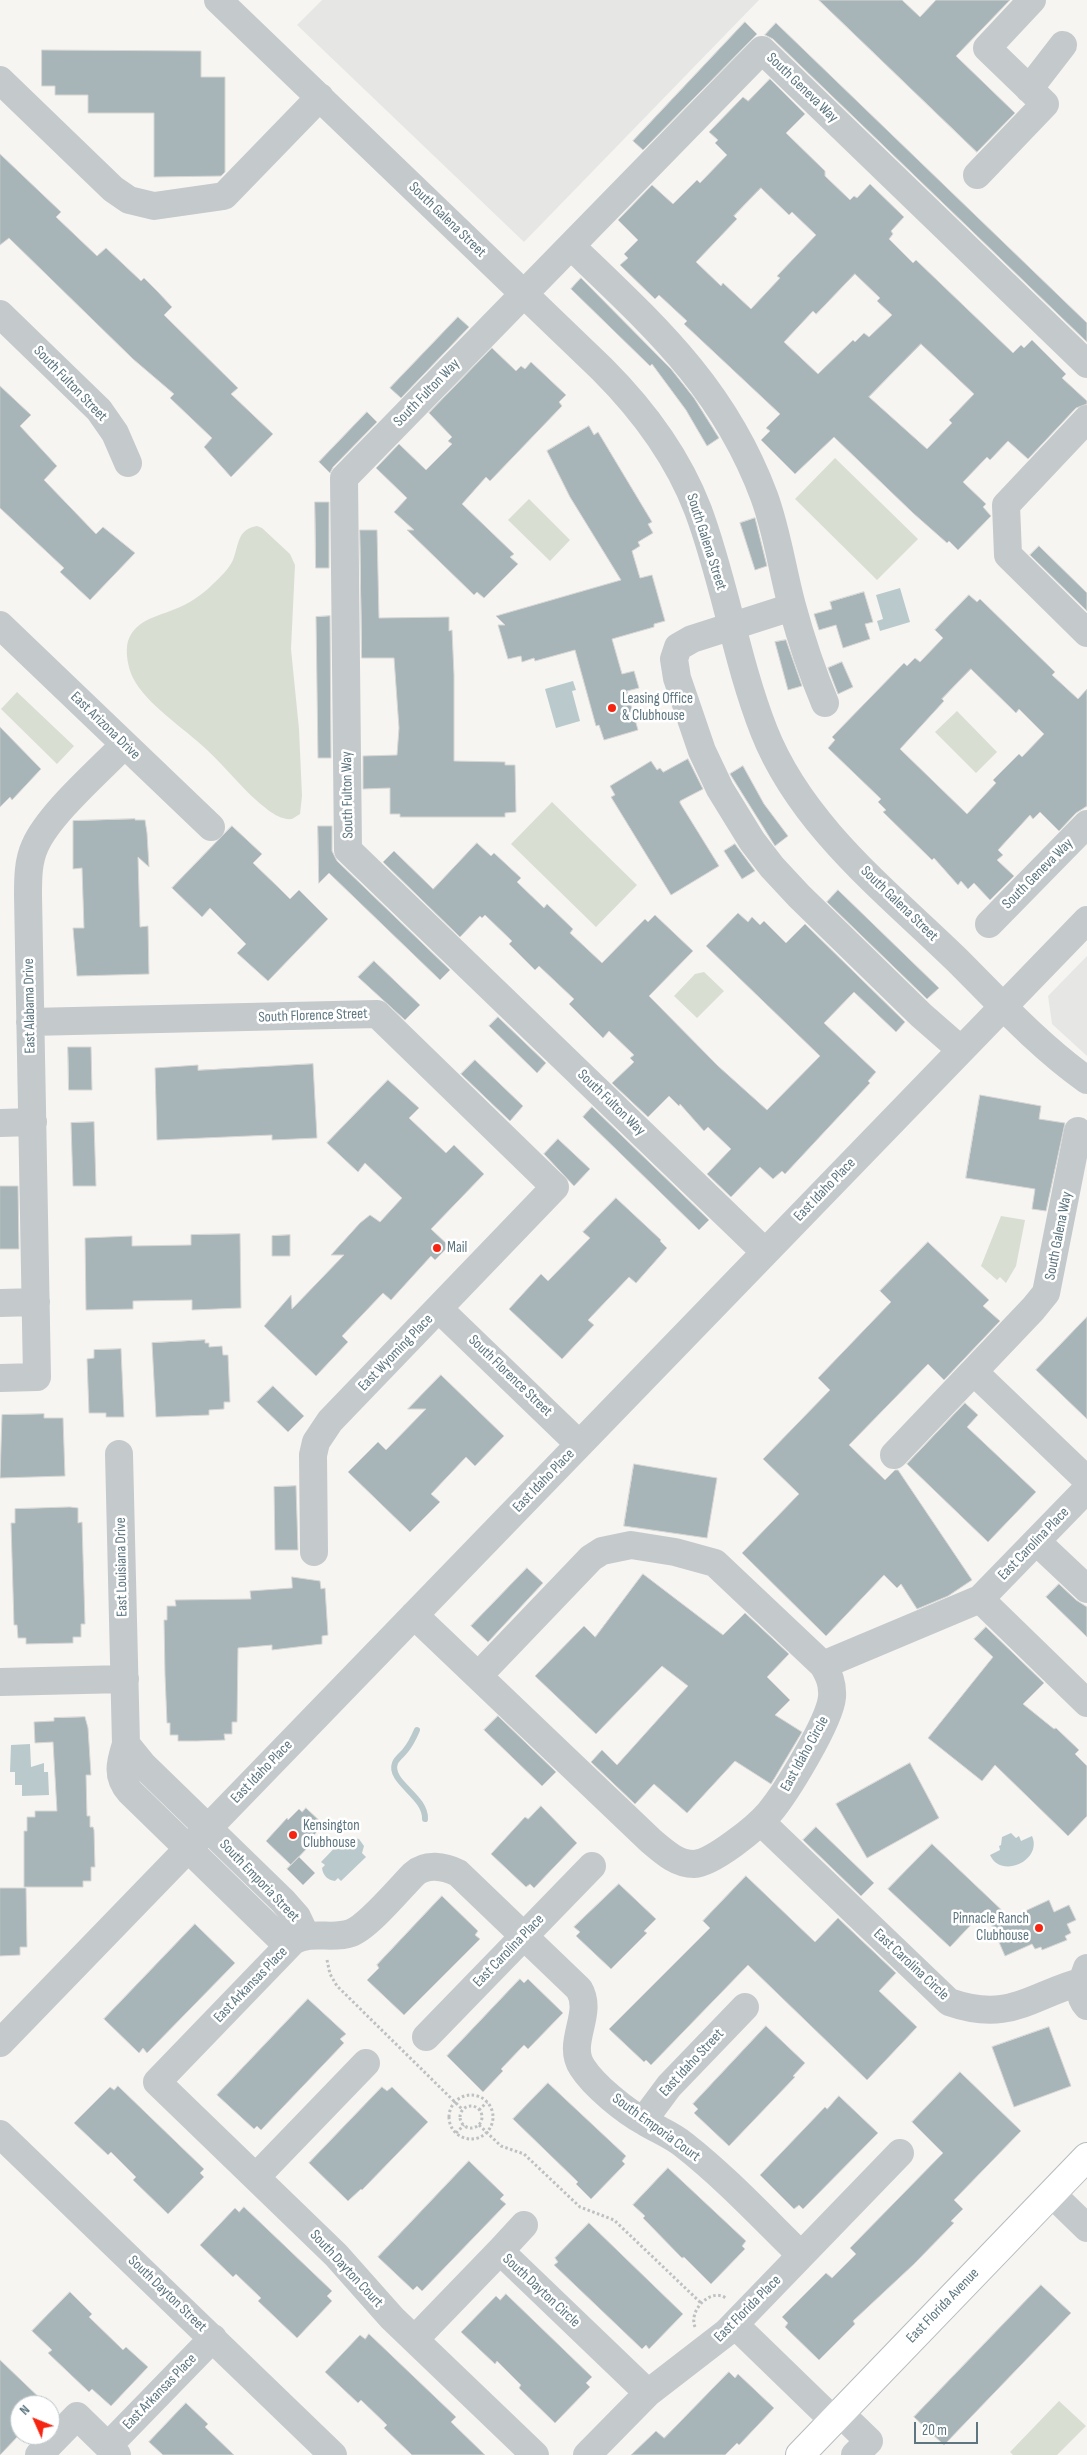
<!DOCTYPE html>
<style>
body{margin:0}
#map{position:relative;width:1087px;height:2455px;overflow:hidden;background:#f6f5f1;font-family:"Sofia Sans Condensed",sans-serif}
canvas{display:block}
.north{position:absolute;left:10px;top:2395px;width:50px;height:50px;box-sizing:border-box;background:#fff;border:1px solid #bec8cc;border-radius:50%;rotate:314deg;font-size:14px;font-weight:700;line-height:20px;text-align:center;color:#5d7680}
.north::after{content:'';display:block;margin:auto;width:18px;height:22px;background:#f52512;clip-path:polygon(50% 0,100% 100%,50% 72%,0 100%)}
.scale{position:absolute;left:914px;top:2422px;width:64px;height:22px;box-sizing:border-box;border:2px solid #5d7680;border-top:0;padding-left:6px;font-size:15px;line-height:18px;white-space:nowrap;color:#5d7680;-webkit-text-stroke:4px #fff;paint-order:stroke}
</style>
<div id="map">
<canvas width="1087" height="2455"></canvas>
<div class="north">N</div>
<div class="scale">20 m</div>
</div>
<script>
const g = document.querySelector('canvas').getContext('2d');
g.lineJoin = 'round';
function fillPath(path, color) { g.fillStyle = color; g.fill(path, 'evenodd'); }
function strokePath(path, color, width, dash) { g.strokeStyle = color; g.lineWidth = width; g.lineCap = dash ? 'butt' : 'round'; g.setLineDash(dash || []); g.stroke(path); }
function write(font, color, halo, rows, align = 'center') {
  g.font = font + ' "Sofia Sans Condensed",sans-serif'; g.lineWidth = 5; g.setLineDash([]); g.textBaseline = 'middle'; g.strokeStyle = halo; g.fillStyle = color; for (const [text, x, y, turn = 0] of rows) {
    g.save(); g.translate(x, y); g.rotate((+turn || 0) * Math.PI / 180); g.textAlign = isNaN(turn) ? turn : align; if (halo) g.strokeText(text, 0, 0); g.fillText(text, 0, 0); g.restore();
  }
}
fillPath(new Path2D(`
 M322 0H759L524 242 297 25Z
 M1087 956V1056L1052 1024 1048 996Z`), '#e6e7e5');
fillPath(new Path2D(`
 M835 458 918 539 877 580 795 499Z
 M529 499 570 540 550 561 508 520Z
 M257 526 262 528 290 554 295 565 291 649 299 729 302 796 300 814 292 819C283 820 275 815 268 810 245 793 227 768 206 749 184 728 147 705 133 678 128 668 125 652 128 641 136 618 161 616 180 607 193 601 204 593 214 583 220 577 229 569 233 560 239 545 237 529 257 526Z
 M17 692 74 746 57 764 1 709Z
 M957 711 997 752 976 773 935 732Z
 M552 802 637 885 596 927 511 844Z
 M704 972 724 991 697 1018 674 996 695 974Z
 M1001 1216 1025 1220 1016 1266 1006 1283 1000 1277 997 1280 981 1266Z
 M1059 2401 1086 2426 1057 2455H1013L1010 2452Z`), '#d8ded2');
fillPath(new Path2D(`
 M900 588 910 622 880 631 877 621 883 619 876 595Z
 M573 681 576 690 572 691 580 721 556 728 545 689Z
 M30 1744 31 1767 44 1763V1772H48L49 1795 22 1796V1785H15V1772H10L11 1745Z
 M1011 1833 1016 1838 1019 1836 1021 1841 1032 1836C1043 1860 1001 1880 990 1855L1000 1850 999 1846 1001 1845 1002 1837Z
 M345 1837 349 1841 353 1838 359 1839 364 1846 362 1853 366 1857 341 1881 338 1878 335 1881C328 1880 323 1876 322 1868L325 1865 321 1862Z`), '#bacacc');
strokePath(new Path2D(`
 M417 1730C414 1737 411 1744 405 1751 402 1755 397 1758 395 1763 388 1782 426 1796 425 1819`), '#bacacc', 6);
const building = new Path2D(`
 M819 0H902L920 17 936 0H1010L956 56 1015 113 977 152Z
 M745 22 757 34 643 150 633 141Z
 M776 23 1087 323V342L773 39 765 35Z
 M42 50 201 51V77H225V172L221 176 154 177V113H88V95H55V86H42Z
 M770 79 805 114 786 133 825 171V176L850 200 854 196 857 198 870 184 904 217 891 231 893 234 889 239 913 263 916 260 1013 353 1021 345 1024 348 1032 340 1066 374 1062 378 1087 401V404L1076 408 1028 459 1008 441 990 460 987 457 963 482 986 504 983 507 991 516 958 550 949 541 947 543 913 513 834 437 795 474 761 440 770 431 766 428 780 414 684 324 687 321 659 295 655 299 620 265 628 258 624 254 638 240 618 220 652 185 673 204 697 180 700 183 727 155 715 143 718 140 709 132 743 97 748 101ZM761 188 789 215 792 212 816 235 777 276 780 278 751 309 723 283 721 286 696 262 737 219 734 216ZM855 274 880 298 877 301 892 315 869 337 864 333 855 342 853 340 818 374 784 342 813 311 816 314ZM921 344 974 394 949 420 952 423 927 449 869 397Z
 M0 154 61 212 56 217 97 256 106 248 141 281 144 278 158 292 172 307 164 315 238 388 231 394 273 434 231 477 204 447 212 438 170 398 174 394 133 359 9 238 0 245Z
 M581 278 671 369 694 398 719 438 707 446 686 410 652 364 650 366 571 289Z
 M458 317 469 327 401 398 390 388Z
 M492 348 516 371 521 366 525 369 531 362 566 395 559 402 562 406 490 481 486 477 462 504 514 554 510 557 518 564 484 598 477 592 474 595 407 530H414L394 512 407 498 376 468 399 444 426 470 452 444 448 441 452 437 429 413Z
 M0 386 31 415 20 426 57 466 44 480 96 534 103 527 135 553 90 600 60 572 64 568 0 508Z
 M367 412 377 422 333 467 330 473 319 462Z
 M589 426 594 435 598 432 652 522 648 524 653 533 638 542 640 546 632 551 640 578 652 575 665 621 654 624V627L612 639 622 674 634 671 639 688 627 691 638 730 604 740 599 725 596 726 575 650 535 661 534 658 522 662 521 656 508 659 498 625H505L496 616 621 580 570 497 547 451Z
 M315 502H329V568H316Z
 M755 518 767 566 755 570 740 523Z
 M360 530H377L379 618 449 617V631L452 630 454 675V761L505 762V765H515L516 812 505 813V817H400V814H390V788L363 789V756L397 755 399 728 394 658H362Z
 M1039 546 1087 593V611L1030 555Z
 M864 592 873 622 865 624 870 639 843 648 836 625 819 630 814 614 832 609 830 602Z
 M969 595 977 602 980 599 1055 672 1052 675 1078 699 1087 689V806L1076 813 1059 831 1040 812 1033 819 1030 815 998 850 1003 855 997 860 1014 876 990 900 974 883 968 889 961 881 958 885 934 858 932 860 883 812 886 810 878 802 881 799 828 748 835 740 832 737 904 663 907 666 915 658 920 662 943 638 935 630ZM971 669 1016 713 1019 709 1044 734 1022 757 1019 754 993 780 996 783 967 814 900 749 944 701 942 699Z
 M330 616 331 758H318L316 617Z
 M786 640 802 686 788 690 775 642Z
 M842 662 853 687 838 694 828 668Z
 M0 727 41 769 12 800 10 797 0 807Z
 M688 759 703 789 680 801V803L719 866 671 895 611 797 615 795 610 786 651 761 657 770 660 768 663 772Z
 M743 766 764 804 788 836 775 846 730 774Z
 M135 819V820H145L147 833 149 867 138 857 140 927 148 926 149 974 77 976 73 928H84L82 868 73 869V821Z
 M232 826 262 854 253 863 279 888 290 899 299 890 328 919 268 981 237 953 246 944 210 908 202 917 172 888Z
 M318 826H332V851L337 861 450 970 440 980 329 873 319 883Z
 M477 843 491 856 494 853 521 878 517 882 544 908 547 904 573 929 570 933 602 963 645 919 648 922 655 915 693 951 649 996 718 1066 767 1110 820 1056 706 946 738 913 748 922 752 917 760 925 764 921 786 943 805 924 905 1022 896 1032 854 992 824 1023 876 1072 868 1081 870 1083 785 1174 782 1171 773 1179 760 1167 731 1197 707 1174 731 1149 708 1127 704 1131 680 1104 679 1106 669 1096 648 1117 614 1085 612 1083 634 1062 630 1058 634 1055 609 1031 603 1038 569 1004 574 999 539 966 535 970 509 944 512 941 485 915 482 918 480 916 460 937 383 862 394 851 433 889Z
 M735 844 755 871 742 879 724 851Z
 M838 890 939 988 927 999 827 902Z
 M374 961 420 1005 405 1020 358 977Z
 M498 1017 546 1063 537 1073 489 1026Z
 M68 1047H91L92 1090H69Z
 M475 1060 523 1106 510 1121 461 1074Z
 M313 1064 317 1138 272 1140V1135L157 1140 155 1068 198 1065V1070Z
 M388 1080 419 1108 409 1118 446 1153 454 1145 484 1174 431 1229 449 1246 435 1260 431 1256 391 1300 383 1293 342 1336 348 1342 316 1376 264 1326 291 1295 292 1309 344 1255H331L360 1223 370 1215 380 1222 402 1198 365 1163 358 1172 327 1143Z
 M980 1095 1041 1106 1039 1119 1065 1123 1046 1211 1032 1209 1035 1189 966 1178Z
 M592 1107 709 1220 699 1230 583 1117Z
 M94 1122 96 1186H73L71 1123Z
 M558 1139 590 1169 574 1186 544 1154Z
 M0 1186H18L19 1249H0Z
 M616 1198 661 1240 660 1241 667 1248 636 1283 629 1277 588 1320 594 1325 562 1359 509 1309 541 1274 548 1281 590 1238 583 1232Z
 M240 1234 241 1308 192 1310V1300L133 1301V1309L86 1310 85 1238 132 1236V1246L191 1245V1235Z
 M290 1235V1256H272V1236Z
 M928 1242 989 1300 983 1306 1000 1321 944 1380 928 1364 849 1445 885 1480 895 1470H898L972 1580 948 1596 917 1609 901 1584 897 1588 884 1575 826 1636 742 1553 799 1494 763 1459 830 1390 818 1378 891 1302 880 1291Z
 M1087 1317V1419L1036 1370Z
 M205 1340V1343H209V1347L222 1346 223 1355H228L230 1402H224V1409L209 1410V1415L156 1417 152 1343Z
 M121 1349 124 1417H106V1413H89L87 1359 94 1358V1350Z
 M441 1375 504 1436 475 1466 466 1457 431 1494 440 1502 410 1532 348 1472 378 1442 386 1450 426 1409H408Z
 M273 1386 304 1416 288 1432 257 1402Z
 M965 1403 978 1415 967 1427 1036 1492 988 1542 907 1464Z
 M44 1414V1418H63L65 1476 0 1478 2 1415Z
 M634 1464 717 1478 707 1538 624 1526Z
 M296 1486 298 1550H275L274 1487Z
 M70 1507 78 1508V1523L82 1522 85 1624H81V1637H73V1643L26 1644V1638H18L17 1625H14L11 1523H15V1509Z
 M527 1568 543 1583 488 1642 471 1626Z
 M643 1574 723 1635 745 1613 789 1654 767 1677 790 1700 775 1715 802 1732 771 1784 735 1761 687 1813 654 1784 635 1804 591 1762 602 1750 617 1765 688 1686 662 1666 596 1734 535 1676 584 1626 595 1637Z
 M292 1577 320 1581 321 1589 325 1588 328 1635 322 1636V1644L272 1650V1645L238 1648 237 1722H232V1734H224L225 1740 197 1741H178V1735H170V1723H167L165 1675 164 1620H167V1606H176L175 1600 251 1599 250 1591 292 1588Z
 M1059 1584 1076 1600 1087 1607V1637L1046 1597Z
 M986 1627 1044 1683 1023 1704 1054 1729 1056 1728 1079 1750 1075 1754 1087 1766V1816L1068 1836 995 1765 982 1781 928 1738 993 1657 974 1639Z
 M498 1716 556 1772 542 1786 484 1730Z
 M85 1717 88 1728 91 1775H86L87 1816H90V1827H93L94 1830 95 1867H91V1881H83V1887H24V1831H27V1817H35V1811H57L53 1742 35 1743 34 1722 54 1721V1718Z
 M910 1763 939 1818 867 1858 836 1804Z
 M541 1806 577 1843 534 1888 530 1884 526 1887 491 1854 525 1817 528 1819Z
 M306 1808 324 1825 309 1840 312 1843 291 1865 266 1841 287 1818 288 1820 299 1809 302 1812Z
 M816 1827 874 1883 861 1896 803 1840Z
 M932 1844 1010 1918 1049 1900 1054 1912 1069 1905 1076 1920 1067 1924 1071 1933 1065 1936 1067 1940 1042 1950 1041 1947 1035 1949 1032 1944 1005 1956 985 1910 950 1947 888 1889Z
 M299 1857 315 1873 303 1885 287 1869Z
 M746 1876 815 1942 838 1918 896 1973 879 1991 917 2027 867 2080 748 1965 651 2065 646 2060 644 2062 609 2029 710 1928 703 1921Z
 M619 1884 656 1919 644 1931 647 1933 611 1969 576 1936 580 1932 574 1927Z
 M0 1888H26L27 1947H20V1955L0 1956Z
 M442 1896 478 1931 475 1935 480 1939 404 2015 367 1980 379 1968 377 1965Z
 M195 1924 235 1963 147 2053 143 2048 139 2053 104 2019Z
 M520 1979 524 1983 528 1979 563 2013 528 2049 524 2045 501 2069 503 2071 483 2092 447 2056Z
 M308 1999 346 2034 340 2039 344 2043 261 2130 257 2126 254 2129 217 2095Z
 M766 2026 805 2063 793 2076 795 2077 729 2146 694 2113 698 2109 693 2104Z
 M1049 2027 1071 2086 1014 2107 992 2047Z
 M960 2072 1021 2131 954 2200 963 2209 951 2221 954 2223 914 2264 853 2321 855 2324 819 2360 785 2327 788 2323 782 2317 826 2273 832 2278 856 2254 850 2248 943 2153 912 2122Z
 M548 2083 626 2156 622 2161 625 2164 591 2199 576 2184 578 2182 513 2119Z
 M118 2086 204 2169 200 2173 204 2177 168 2214 133 2180 136 2177 111 2152 108 2155 74 2123 110 2087 114 2090Z
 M382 2087 387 2091 392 2087 428 2122 362 2190 361 2189 348 2201 309 2163Z
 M839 2096 878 2133 803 2209 799 2205 794 2209 760 2175 825 2107 827 2109Z
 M469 2161 504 2195 500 2199 506 2204 422 2291 417 2286 413 2290 378 2257Z
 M668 2168 746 2241 742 2246 745 2249 711 2284 684 2257 682 2258 643 2218 645 2216 633 2205Z
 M244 2207 332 2291 327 2296 332 2301 297 2338 258 2301 261 2298 236 2274 233 2277 200 2245 235 2208 239 2212Z
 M589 2223 683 2314 649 2349 646 2345 642 2349 554 2265 558 2262 555 2258Z
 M1041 2285 1071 2313 944 2445 914 2417Z
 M70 2292 92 2314 89 2317 123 2350 126 2347 148 2367 111 2406 92 2389 89 2392 48 2353 52 2350 32 2331Z
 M506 2294 592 2377 586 2383 590 2387 555 2423 519 2388 521 2385 497 2361 495 2364 461 2332 496 2296 500 2300Z
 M369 2334 456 2417 451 2422 485 2455H412L384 2428 387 2425 361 2400 358 2403 325 2372 360 2335 365 2339Z
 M0 2360 47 2405H20V2434L0 2455Z
 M729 2372 735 2378 738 2374 774 2408 739 2445 737 2443 725 2455H631L656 2431 664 2438Z
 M186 2403 208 2424 205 2427 234 2455H163L149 2442Z`);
fillPath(building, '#a8b5b8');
strokePath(building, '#d7d6d4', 1);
const major = new Path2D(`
 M800 2455 1087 2157`);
strokePath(major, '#b5bbbd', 30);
strokePath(new Path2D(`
 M327 1960 330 1974 337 1986 463 2110
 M449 2117a22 22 0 1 1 44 0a22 22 0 1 1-44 0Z
 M460 2117a11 11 0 1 1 22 0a11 11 0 1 1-22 0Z
 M479 2110 487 2102
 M479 2125 501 2146 524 2154 580 2207 614 2220 701 2303
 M456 2133 464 2125
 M695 2327C688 2310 712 2286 727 2299`), '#bdc1c2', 3, [2.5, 2.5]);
strokePath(new Path2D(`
 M218 0 602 369C643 410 677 455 698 510 725 582 736 660 764 731 801 825 886 891 957 960 998 1001 1039 1046 1087 1080
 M0 80 113 189 129 200 154 206 224 196 320 97
 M1029 89 1063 45
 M977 175 1045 104 987 48 1032 0
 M571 246C652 324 723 386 764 496 777 531 782 569 792 606 801 639 812 672 825 703
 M0 314 99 410 115 433 128 463
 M1087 419 1006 505 1008 555 1087 633
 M792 607 692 639 678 647 674 659 677 678 702 751 720 789 752 841 772 867 799 896 921 1015 961 1050
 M0 625 211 827
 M989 924 1087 824
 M30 1022 377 1014 555 1187 330 1421 316 1442 313 1455 314 1552
 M0 1123 33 1122
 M765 1252 348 850 344 478 762 50 1087 364
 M0 1303 36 1302
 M439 1309 579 1444
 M974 1372 1087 1480
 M0 1378 37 1377 28 895C28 879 28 861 35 846 49 814 99 771 124 745
 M119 1454 126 1744C120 1763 116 1776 130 1792L288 1946
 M894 1455 1033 1309 1046 1293 1078 1131
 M1037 1542 1087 1589
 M980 1599 1087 1703
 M414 1615 651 1841C664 1852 677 1864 694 1864 713 1863 757 1827 769 1813 786 1793 830 1721 832 1697 833 1684 829 1675 823 1665L715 1563 675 1552 631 1545 602 1551 591 1558 478 1676
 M823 1665 980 1599 1087 1489
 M0 1682 125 1679
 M126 1744 143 1765 283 1901 297 1917 306 1936
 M761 1822 949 2002C1012 2024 1031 1994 1087 1980
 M1087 1968C1082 1981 1076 1994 1087 2006
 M426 2037 592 1866
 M0 2043 1087 920
 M643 2121 669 2086 745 2007
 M0 2134 333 2455
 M256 2177 366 2063
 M1052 2194 1087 2228
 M500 2251 524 2225
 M735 2325 833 2420
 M415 2339 500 2251 648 2393
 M840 2413 869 2441 855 2455
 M108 2446 213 2338
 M39 2455 77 2416 117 2455
 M535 2455 392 2318 336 2255 157 2082 293 1941C312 1930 332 1940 351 1933 368 1927 400 1888 414 1874 426 1863 444 1866 458 1873L579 1989C594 2014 566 2042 582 2067 594 2086 625 2111 645 2122 658 2130 672 2135 684 2145 726 2178 763 2218 801 2255
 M587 2455 648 2393 727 2332 900 2153`), '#c4c9cc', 28);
strokePath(major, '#fff', 28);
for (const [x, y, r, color] of [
 [612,708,5,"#f52512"],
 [437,1248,5,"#f52512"],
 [293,1835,5,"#f52512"],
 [1039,1928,5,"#f52512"]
]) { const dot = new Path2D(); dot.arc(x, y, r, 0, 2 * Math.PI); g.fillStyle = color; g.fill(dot); strokePath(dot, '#fff', 2); }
write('15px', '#5d7680', '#fff', [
 ["South Geneva Way",802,88,44],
 ["South Galena Street",447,220,44],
 ["South Fulton Street",70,384,46],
 ["South Fulton Way",427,393,-46],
 ["South Galena Street",706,542,72],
 ["East Arizona Drive",105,726,44],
 ["South Fulton Way",348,795,-91],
 ["South Geneva Way",1038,874,-45],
 ["South Galena Street",899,904,44],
 ["East Alabama Drive",30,1006,-91],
 ["South Florence Street",313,1016,-2],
 ["South Fulton Way",611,1103,44],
 ["East Idaho Place",825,1190,-46],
 ["South Galena Way",1059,1236,-79],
 ["East Wyoming Place",396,1353,-46],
 ["South Florence Street",510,1376,44],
 ["East Idaho Place",544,1481,-46],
 ["East Carolina Place",1034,1544,-46],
 ["East Louisiana Drive",122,1567,-91],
 ["East Idaho Circle",805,1754,-61],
 ["East Idaho Place",262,1772,-46],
 ["South Emporia Street",259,1881,46],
 ["East Carolina Place",509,1951,-46],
 ["East Carolina Circle",911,1965,43],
 ["East Arkansas Place",251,1985,-46],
 ["East Idaho Street",692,2063,-47],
 ["South Emporia Court",656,2128,36],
 ["South Dayton Court",346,2269,47],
 ["South Dayton Circle",541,2291,43],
 ["South Dayton Street",167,2294,44],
 ["East Florida Avenue",943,2306,-46],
 ["East Florida Place",748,2309,-45],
 ["East Arkansas Place",160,2392,-46]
]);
write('15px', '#5d7680', '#fff', [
 ["Leasing Office",622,699],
 ["& Clubhouse",622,716],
 ["Mail",447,1248],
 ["Kensington",303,1826],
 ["Clubhouse",303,1843],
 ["Pinnacle Ranch",1029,1919,"right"],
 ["Clubhouse",1029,1936,"right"]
], 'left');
</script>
